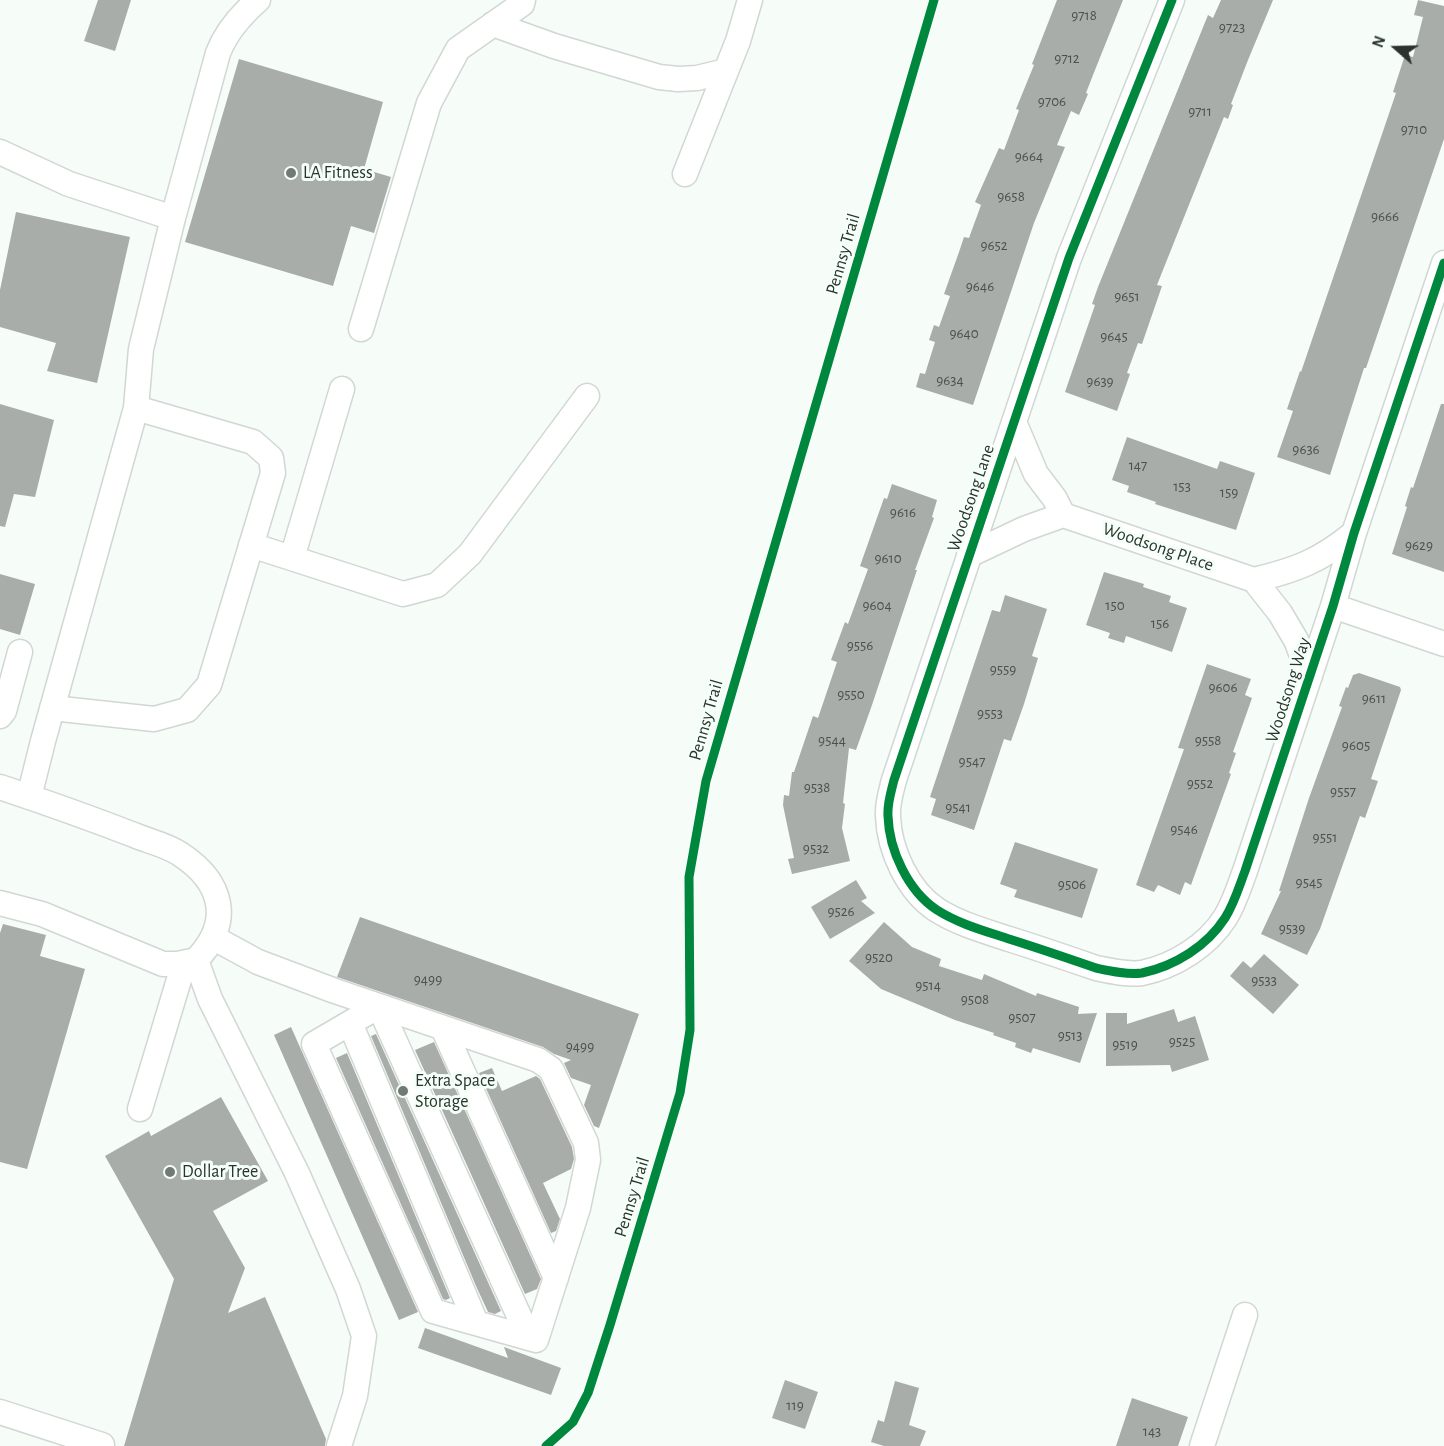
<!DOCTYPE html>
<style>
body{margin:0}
#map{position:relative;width:1444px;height:1446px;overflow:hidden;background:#f6fcf8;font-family:"Alegreya Sans",sans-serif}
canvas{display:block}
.north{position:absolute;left:1366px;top:18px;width:60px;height:60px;-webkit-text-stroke:4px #f3fff7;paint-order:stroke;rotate:290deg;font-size:16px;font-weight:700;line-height:24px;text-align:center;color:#2c322e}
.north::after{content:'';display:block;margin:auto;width:21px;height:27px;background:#2c322e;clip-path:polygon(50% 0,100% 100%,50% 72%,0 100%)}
</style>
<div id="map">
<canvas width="1444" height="1446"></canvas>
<div class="north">N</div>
</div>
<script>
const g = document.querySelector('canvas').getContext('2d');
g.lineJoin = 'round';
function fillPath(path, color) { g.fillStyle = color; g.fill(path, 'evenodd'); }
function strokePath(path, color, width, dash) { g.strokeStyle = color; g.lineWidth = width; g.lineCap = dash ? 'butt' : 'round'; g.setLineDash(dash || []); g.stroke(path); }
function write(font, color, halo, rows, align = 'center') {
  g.font = font + ' "Alegreya Sans",sans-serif'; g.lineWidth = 6; g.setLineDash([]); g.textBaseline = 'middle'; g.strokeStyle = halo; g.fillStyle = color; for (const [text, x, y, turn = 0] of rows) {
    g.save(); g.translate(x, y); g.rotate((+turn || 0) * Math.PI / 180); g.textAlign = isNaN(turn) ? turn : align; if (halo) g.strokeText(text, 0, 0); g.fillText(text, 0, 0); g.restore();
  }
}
fillPath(new Path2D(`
 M98 0H131L115 51 84 41Z
 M1057 0H1123L1093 75 1086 93 1088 94 1079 115 1071 111 1057 145 1065 147 1034 223 973 405 916 387 920 373 925 374 935 342 929 340 934 325 939 327 950 296 944 294 959 252 964 237 969 238 981 205 975 202 999 148 1004 150 1019 110 1016 109 1034 65 1032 64Z
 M1221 0H1273L1248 60 1231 104 1233 105 1228 119 1224 117 1157 285 1162 286 1142 344 1138 343 1127 373 1130 374 1117 411 1065 392 1095 305 1092 304 1098 287 1208 15 1213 18Z
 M1418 0 1444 6V139L1366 368H1364L1330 475 1277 457 1293 411 1287 409 1300 371 1301 372 1396 93 1393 92 1405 55 1413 57 1423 17 1414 15Z
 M239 59 383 102 364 169 391 177 374 233 351 226 333 286 185 242Z
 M16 212 130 237 97 383 47 371 56 343 0 327V290Z
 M0 404 54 420 35 497 14 494 5 527 0 526Z
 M1441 404H1444V572L1392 554 1407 507 1405 506 1411 487 1413 488Z
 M1127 437 1217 469 1220 461 1255 473 1236 530 1155 504 1156 502 1127 492 1129 486 1112 480Z
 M892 484 937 500 932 517 934 518 915 570H917L872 705 856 750 849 748 843 803 845 804 842 828 850 861 792 874 788 859 794 858 783 805 784 795 789 796 792 772H794L813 716 818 718 837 662 831 660 845 622 848 624 868 569 860 566 884 498 887 499Z
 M1104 572 1144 584 1143 587 1171 596 1169 602 1187 608 1172 652 1126 636 1124 643 1108 638 1110 633 1086 625Z
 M0 574 35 584 20 635 0 629Z
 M1005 595 1047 609 1032 656 1038 658 1024 704 1011 741 1004 739 974 830 931 815 936 799 930 797 992 610 1000 612Z
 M1207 664 1251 679 1245 695 1252 698 1233 752 1236 753 1229 773 1231 774 1191 885 1185 882 1180 895 1158 885 1154 892 1136 885 1184 749 1178 748Z
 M1359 673 1400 687 1401 690 1371 779 1378 781 1365 818 1360 816 1320 929 1307 955 1261 934 1281 891H1279L1309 798 1342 707 1339 706 1346 687 1348 688 1353 675Z
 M1015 842 1098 869 1082 918 1014 897 1017 890 1000 884Z
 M856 880 867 898 861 901 875 913 830 939 811 907Z
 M360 917 639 1014 599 1128 594 1126 584 1105 591 1085 571 1078 564 1063 571 1060 554 1054 543 1047 337 977Z
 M884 922 912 947 941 959 939 966 982 980 984 974 1036 996 1037 993 1079 1007 1078 1014 1097 1013 1080 1063 1033 1048 1031 1053 1015 1047 1016 1043 993 1035 994 1033 955 1020 881 989 849 961Z
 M3 924 46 935 40 956 85 969 27 1169 0 1162V933Z
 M1264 954 1299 985 1273 1014 1230 976 1243 961 1251 968Z
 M1174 1009 1178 1022 1195 1016 1209 1060 1172 1072 1170 1065 1106 1066V1013H1127V1024Z
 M291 1027 418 1312 399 1320 274 1035Z
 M376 1034 501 1311 495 1314 488 1312 476 1286 371 1036Z
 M434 1042 541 1279 537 1289 525 1294 415 1050Z
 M347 1053 450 1298 446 1300 443 1299 336 1058Z
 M492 1068 502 1091 536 1076 540 1079 572 1147 574 1159 571 1169 543 1183 560 1219 556 1231 551 1233 479 1073Z
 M221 1097 268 1181 213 1211 245 1268 228 1313 265 1297 326 1439 325 1446H124L174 1279 105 1156 149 1131 151 1136Z
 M425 1328 508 1358 504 1347 561 1368 551 1395 418 1348Z
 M785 1380 818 1392 805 1429 772 1418Z
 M895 1381 919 1388 909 1425 926 1431 920 1446H884L871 1442 878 1420 884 1422Z
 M1132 1398 1188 1417 1178 1446H1116Z`), '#a8adaa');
const minor = new Path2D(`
 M1172 0 1069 258 894 780C891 792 887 804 888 816 889 850 908 891 937 910 959 924 985 931 1009 939 1038 948 1067 958 1096 968 1110 971 1127 975 1142 973 1175 966 1207 946 1225 918 1234 904 1239 887 1245 871L1333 606 1354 533 1444 263
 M493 24 554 46 659 77 678 79 697 78 726 71
 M0 152 69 184 173 218
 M685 174 738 41 750 0
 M361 329 429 103 458 49 522 4 523 0
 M1014 422 1036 474 1055 499 1063 515
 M1063 515 1254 580
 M251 545 403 594 437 585 470 554 587 396
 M969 555 1024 529 1063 515
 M292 558 342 389
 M1254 580 1280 613 1296 640 1310 676
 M1254 580C1296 570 1320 561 1354 533
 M1333 606 1444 644
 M52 708 154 719 187 710 209 685 273 473 271 458 253 442 136 408
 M0 716 4 711 20 652
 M0 787C45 802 90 818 134 835 148 841 167 845 180 854 223 882 233 922 196 960L178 964H163L42 914 0 903
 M29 797 43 741 136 408 141 349 173 218 218 53C226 32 241 15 258 0
 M214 938 258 962 335 991 538 1060 551 1069 586 1143 588 1160 578 1208 536 1340 433 1311 314 1044 379 1006 529 1338
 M196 960 210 999 297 1173 348 1289 364 1336 355 1396 339 1446
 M350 1023 476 1323
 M443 1028 556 1278
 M140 1109 184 963
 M0 1412 102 1445
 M1202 1446 1245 1315`);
strokePath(minor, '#d1d7d3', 27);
strokePath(minor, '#fefffe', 24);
strokePath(new Path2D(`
 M1172 0 1069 258 894 780C891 792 887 804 888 816 889 850 908 891 937 910 959 924 985 931 1009 939 1038 948 1067 958 1096 968 1110 971 1127 975 1142 973 1175 966 1207 946 1225 918 1234 904 1239 887 1245 871L1333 606 1354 533 1444 263
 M546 1446 573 1422 588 1393 610 1325 680 1093 690 1030 689 877 706 781 934 0`), '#00873e', 9);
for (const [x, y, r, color] of [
 [291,173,6,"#737975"],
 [403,1091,6,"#737975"],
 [170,1172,6,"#737975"]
]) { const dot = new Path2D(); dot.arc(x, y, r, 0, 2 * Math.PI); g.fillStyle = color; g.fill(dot); strokePath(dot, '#f3fff7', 2); }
write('15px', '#4b514d', null, [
 ["9718",1084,15],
 ["9723",1232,27],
 ["9712",1067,58],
 ["9706",1052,101],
 ["9711",1200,111],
 ["9710",1414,129],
 ["9664",1029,156],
 ["9658",1011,196],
 ["9666",1385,216],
 ["9652",994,245],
 ["9646",980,286],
 ["9651",1127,296],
 ["9640",964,333],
 ["9645",1114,336],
 ["9634",950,380],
 ["9639",1100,381],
 ["9636",1306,449],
 ["147",1138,465],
 ["153",1182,486],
 ["159",1229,492],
 ["9616",903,512],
 ["9629",1419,545],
 ["9610",888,558],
 ["9604",877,605],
 ["150",1115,605],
 ["156",1160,623],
 ["9556",860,645],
 ["9559",1003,669],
 ["9606",1223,687],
 ["9550",851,694],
 ["9611",1374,698],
 ["9553",990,713],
 ["9544",832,740],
 ["9558",1208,740],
 ["9605",1356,745],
 ["9547",972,761],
 ["9552",1200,783],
 ["9538",817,787],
 ["9557",1343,791],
 ["9541",958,807],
 ["9546",1184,829],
 ["9551",1325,837],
 ["9532",816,848],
 ["9545",1309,882],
 ["9506",1072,884],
 ["9526",841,911],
 ["9539",1292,928],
 ["9520",879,957],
 ["9499",428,979],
 ["9533",1264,980],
 ["9514",928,985],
 ["9508",975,999],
 ["9507",1022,1017],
 ["9513",1070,1035],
 ["9525",1182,1041],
 ["9519",1125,1044],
 ["9499",580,1046],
 ["119",795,1405],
 ["143",1152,1431]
]);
write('18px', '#2c322e', '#f3fff7', [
 ["LA Fitness",303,173],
 ["Extra Space",415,1081],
 ["Storage",415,1102],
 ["Dollar Tree",182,1172]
], 'left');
write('18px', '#2c322e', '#f3fff7', [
 ["Pennsy Trail",843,254,-74],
 ["Woodsong Lane",971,498,-71],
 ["Woodsong Place",1158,547,19],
 ["Woodsong Way",1288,690,-72],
 ["Pennsy Trail",706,720,-74],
 ["Pennsy Trail",632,1197,-73]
]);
</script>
